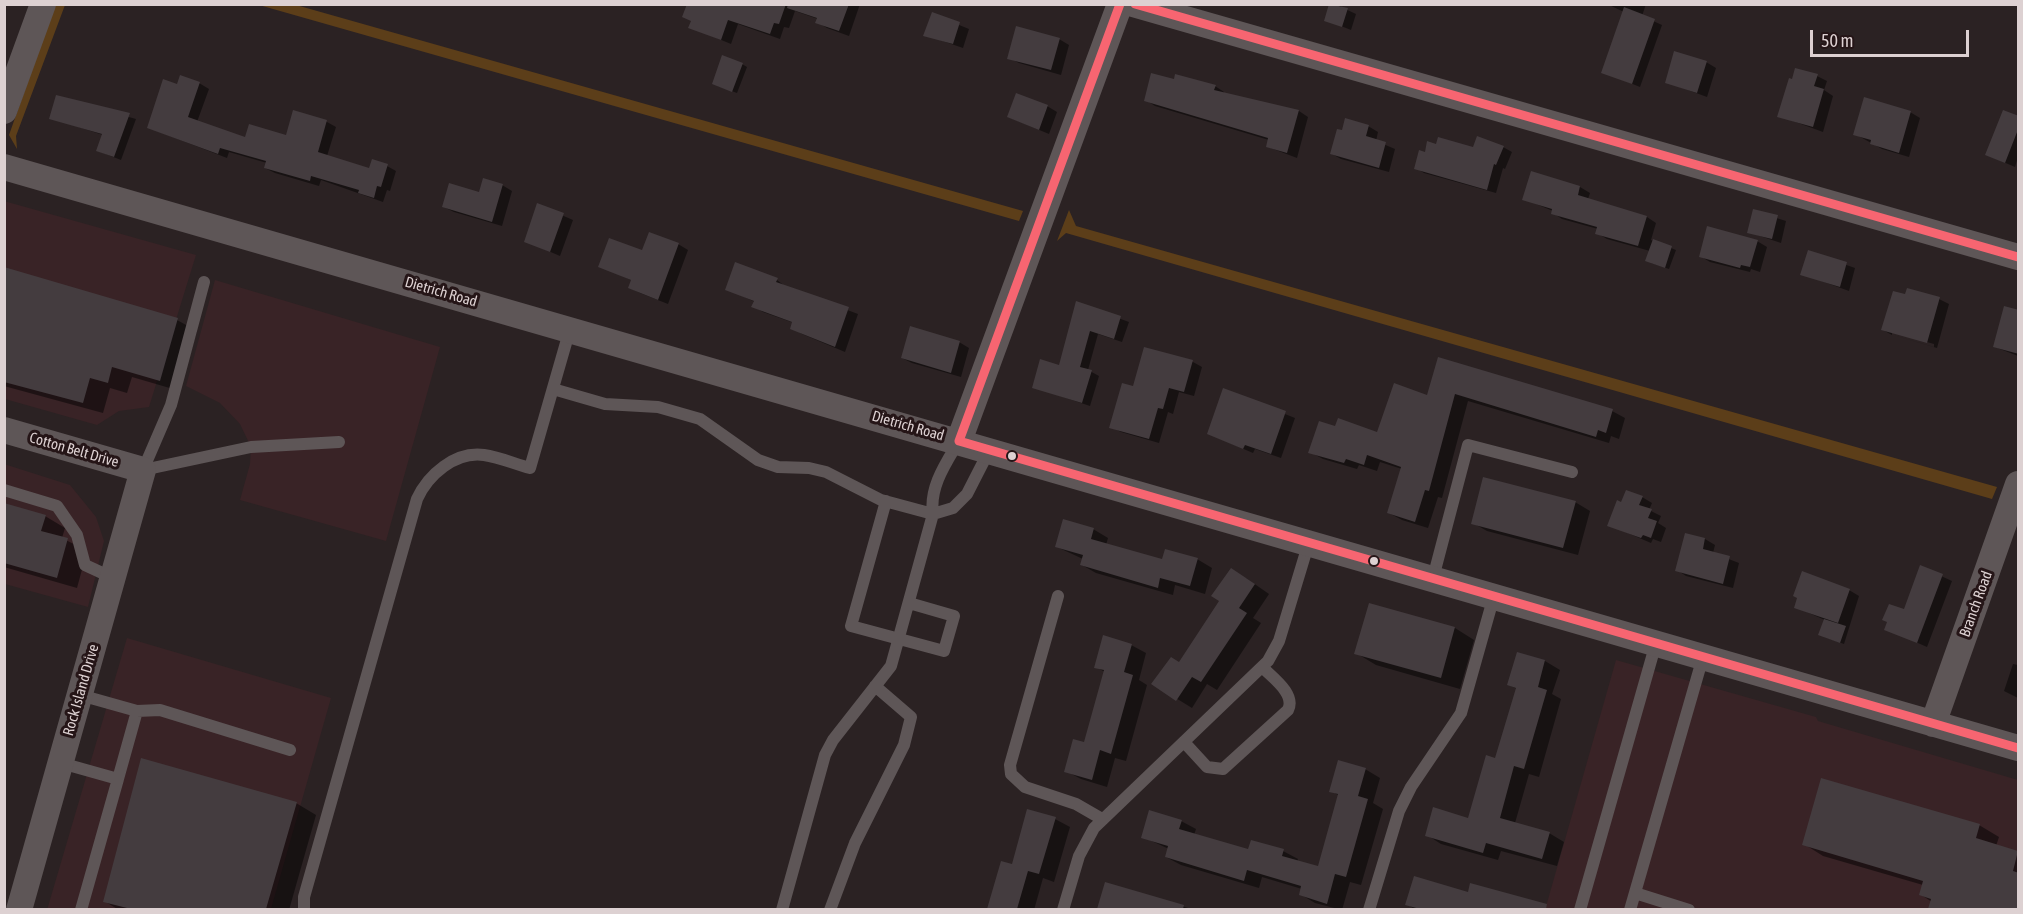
<!DOCTYPE html>
<style>
body{margin:0}
#map{position:relative;width:2023px;height:914px;overflow:hidden;background:#2b2223;font-family:"Asap Condensed",sans-serif}
canvas{display:block}
.frame{position:absolute;inset:0;border:6px solid #ddd1d2;pointer-events:none}
.scale{position:absolute;left:1810px;top:30px;width:159px;height:27px;box-sizing:border-box;border:3px solid #ddd1d2;border-top:0;padding-left:8px;font-size:18px;line-height:21px;white-space:nowrap;color:#ddd1d2;-webkit-text-stroke:4px #251517;paint-order:stroke}
</style>
<div id="map">
<canvas width="2023" height="914"></canvas>
<div class="frame"></div>
<div class="scale">50 m</div>
</div>
<script>
const g = document.querySelector('canvas').getContext('2d');
g.lineJoin = 'round';
function fillPath(path, color) { g.fillStyle = color; g.fill(path, 'evenodd'); }
function strokePath(path, color, width, dash) { g.strokeStyle = color; g.lineWidth = width; g.lineCap = dash ? 'butt' : 'round'; g.setLineDash(dash || []); g.stroke(path); }
function write(font, color, halo, rows, align = 'center') {
  g.font = font + ' "Asap Condensed",sans-serif'; g.lineWidth = 6; g.setLineDash([]); g.textBaseline = 'middle'; g.strokeStyle = halo; g.fillStyle = color; for (const [text, x, y, turn = 0] of rows) {
    g.save(); g.translate(x, y); g.rotate((+turn || 0) * Math.PI / 180); g.textAlign = isNaN(turn) ? turn : align; if (halo) g.strokeText(text, 0, 0); g.fillText(text, 0, 0); g.restore();
  }
}
fillPath(new Path2D(`
 M4 201 196 255 149 407 119 411 97 425 5 399Z
 M215 280 440 347 386 541 240 500 250 464 251 447 240 424 220 403 186 386Z
 M4 464 70 485 96 517 104 541 88 607 5 584Z
 M127 638 331 698 271 909 47 910Z
 M1616 660 1816 717 1818 721 2018 780V909L1545 910Z`), '#392326');
fillPath(new Path2D(`
 M55 5H65L16 136 17 149 9 135Z
 M259 5H296L1023 211 1019 221Z
 M1069 210 1076 226 1997 487 1992 499 1066 233 1057 241Z`), '#5c3e19');
fillPath(new Path2D(`
 M688 4H860L849 36 827 28 817 22 818 19 795 11 789 28 784 27 780 39 738 24 731 44 690 27 692 21Z
 M1330 4H1342L1341 7 1356 14 1351 30 1326 20Z
 M1607 4H1646L1642 16 1662 25 1640 87 1603 72 1624 12Z
 M932 14 969 29 963 48 925 35Z
 M1059 39 1069 45 1061 75 1019 63 1009 58Z
 M1706 62 1716 68 1707 97 1666 82Z
 M742 64 747 67 737 93 718 86Z
 M1817 76 1827 81 1824 90 1833 96 1823 132 1779 116Z
 M1175 80 1215 86 1224 92V94L1299 111 1308 117 1297 158 1268 147 1269 140 1155 106 1146 100Z
 M199 83 209 89 197 122 246 139 287 137 294 112 327 122 336 127 327 156 370 170 387 166 396 171 390 191 387 190 383 202 321 180 319 186 275 173 265 168 267 163 229 152 227 158 149 128 178 86Z
 M57 97 136 119 121 160 98 151 103 135 51 118Z
 M1047 106 1057 112 1049 134 1008 117Z
 M1910 112 1920 118 1909 157 1882 149 1855 134Z
 M2018 118V157L2015 167 1987 155Z
 M1368 126 1378 132 1376 141 1395 149 1389 172 1341 159 1332 154 1343 132Z
 M1503 147 1512 152 1505 169 1503 168 1496 193 1424 173 1416 168 1426 154Z
 M1532 173 1580 187 1590 193 1588 199 1647 217 1656 223 1651 240 1676 250 1669 269 1651 263 1650 251 1607 239 1597 233 1598 229 1562 219 1553 213V211L1524 199Z
 M502 185 512 191 502 226 454 212 444 207Z
 M538 205 573 220 560 256 525 241Z
 M1754 211 1786 221 1781 243 1748 232Z
 M1757 241 1767 247 1760 272 1751 269 1750 272 1710 262 1700 256Z
 M678 244 688 250 668 304 640 293 630 288 633 281 600 266Z
 M1809 252 1855 268 1849 291 1802 274Z
 M4 269 177 320 197 331 180 391 132 377 127 393 110 388 103 413 4 386Z
 M777 280 786 287 858 314 845 352 802 334 792 328 794 323 763 312 753 306 755 302 727 289Z
 M1939 299 1949 304 1937 348 1893 335 1934 347V344L1892 332V335L1883 330Z
 M1077 303 1129 322 1122 342 1098 334 1088 370 1099 376 1090 406 1033 387 1060 367Z
 M2018 312V356L1995 347Z
 M959 342 969 348 961 377 912 363 902 358Z
 M1145 348 1193 362 1202 367 1194 396 1179 392 1173 414 1168 412 1159 443 1121 432 1111 427 1134 388Z
 M1439 359 1612 411 1625 418 1619 439 1611 436 1609 443 1468 401 1442 498 1438 497 1428 528 1402 520 1389 513 1402 469 1380 462 1377 471 1359 465 1357 469 1323 459 1310 452 1336 428 1378 433 1428 397Z
 M1224 390 1295 418 1281 458 1255 449 1253 453 1218 438Z
 M1642 497 1652 503 1649 510 1661 516 1658 523 1666 528 1661 542 1653 539 1651 543 1609 525Z
 M1575 502 1590 511 1578 555 1487 531 1473 523Z
 M4 505 45 516 65 528 62 538 87 551 77 588 4 567Z
 M1093 529 1108 538 1106 545 1163 561 1197 559 1212 568 1205 594 1175 585 1173 595 1096 573 1082 565 1083 559 1057 547Z
 M1686 534 1705 539 1715 545 1713 553 1739 563 1733 588 1686 576 1677 570Z
 M1921 567 1952 581 1927 647 1886 629 1905 611Z
 M1246 578 1269 594 1253 618 1261 623 1217 690 1207 684 1192 708 1153 684 1180 663 1221 601Z
 M1849 590 1859 596 1844 644 1824 637 1825 620 1795 607Z
 M1455 628 1474 640 1460 689 1376 665 1356 653Z
 M1131 645 1146 653 1139 680 1147 685 1126 761 1115 758 1107 787 1081 779 1066 771 1085 744 1105 672 1096 667Z
 M1518 653 1545 661 1560 670 1552 694 1561 699 1539 777 1529 774 1515 823 1549 833 1564 842 1557 866 1501 851 1498 860 1441 844 1427 835 1469 819 1496 760 1517 689 1509 685Z
 M2013 664 2018 665V698L2004 691Z
 M1365 769 1380 778 1373 803 1383 809 1361 885 1350 882 1342 910 1315 903 1300 894 1302 889 1262 877 1259 888 1181 865 1166 857 1169 849 1143 837 1181 821 1196 829 1194 835 1249 851H1283L1298 859 1297 862 1319 868 1340 796 1331 791Z
 M296 803 316 815 289 910H119L104 901Z
 M1055 819 1070 827 1054 882 1043 878 1034 910H989L1002 863 1013 866Z
 M1979 825 1999 837 1996 846 2018 852V910H1944L1920 894 1923 885 1823 856 1804 844Z
 M1106 884 1195 910H1098Z
 M1469 894 1529 901 1544 910H1416L1407 904Z`), '#0007');
fillPath(new Path2D(`
 M687 4H786L779 24 774 23 770 34 728 20 721 40 688 28 691 21 682 17Z
 M788 4H849L839 31 815 23 817 18 787 8Z
 M1329 4 1348 8 1342 27 1324 21Z
 M1624 7 1655 19 1632 84 1601 73Z
 M932 12 960 22 953 44 923 36Z
 M1016 26 1060 38 1051 70 1007 59Z
 M1674 51 1707 61 1697 93 1665 83Z
 M722 55 743 63 732 92 712 84Z
 M1795 68 1818 74 1814 86 1824 89 1813 127 1777 117 1789 78 1792 79Z
 M1151 73 1174 79 1175 74 1216 85 1214 90 1299 110 1287 153 1266 147 1268 138 1144 101Z
 M180 75 200 82 188 117 245 137 249 124 286 135 293 110 327 120 318 152 369 168 372 159 388 164 381 187 377 186 374 198 358 193 359 190 311 176 310 181 264 168 266 161 220 148 218 154 147 128 163 79 177 84Z
 M1016 93 1048 105 1039 130 1007 117Z
 M56 95 130 113 114 157 96 151 102 134 49 119Z
 M1864 97 1911 111 1899 153 1870 144 1871 140 1853 135Z
 M2003 110 2019 116V127L2005 163 1985 155Z
 M1345 118 1369 125 1366 136 1386 142 1379 168 1330 154 1337 129 1342 130Z
 M1477 136 1504 146 1496 165 1494 164 1487 190 1414 169 1419 150 1425 152 1427 141 1436 144 1438 137 1473 147Z
 M1531 171 1580 186 1578 195 1647 216 1638 246 1595 234 1597 227 1551 214 1552 209 1522 200Z
 M483 178 503 184 492 222 442 207 449 183 479 192Z
 M537 203 564 213 550 252 524 242Z
 M1753 209 1778 215 1772 239 1747 233Z
 M1707 226 1758 240 1750 267 1741 265 1740 268 1699 257Z
 M649 232 679 243 658 300 628 288 631 280 598 267 609 238 642 250Z
 M1653 239 1672 246 1665 268 1645 261Z
 M1808 250 1847 262 1840 287 1800 275Z
 M735 262 778 278 776 282 849 307 835 347 790 329 792 322 751 307 754 301 725 290Z
 M4 267 178 318 160 381 112 367 108 383 90 378 83 403 4 382Z
 M1907 288 1940 297 1927 343 1881 330 1893 291 1905 294Z
 M1076 301 1121 316 1114 339 1090 331 1080 367 1092 370 1082 403 1032 388 1040 359 1059 365Z
 M2004 306 2019 310V354L1993 347Z
 M910 326 960 341 951 373 901 358Z
 M1144 347 1193 360 1184 392 1169 388 1163 409 1158 408 1149 439 1109 428 1122 383 1133 386Z
 M1438 357 1613 409 1606 433 1598 430 1596 437 1455 394 1429 491 1425 490 1415 522 1387 513 1401 467 1367 455 1364 465 1346 459 1344 463 1308 453 1319 421 1335 426 1338 418 1377 432 1394 383 1427 395Z
 M1223 388 1286 411 1271 454 1245 445 1243 449 1207 434Z
 M1483 477 1576 501 1563 548 1471 524Z
 M1626 490 1643 496 1639 505 1652 509 1648 518 1657 521 1651 538 1643 535 1641 538 1607 526 1617 500 1621 502Z
 M4 503 46 515 41 531 68 538 57 578 4 563Z
 M1063 519 1094 528 1091 539 1162 559 1165 549 1198 558 1190 586 1160 578 1158 588 1080 565 1083 555 1055 547Z
 M1685 533 1705 538 1703 549 1730 556 1723 584 1675 571Z
 M1920 565 1943 574 1917 643 1884 630 1887 622 1882 620 1889 604 1904 609Z
 M1231 568 1255 584 1239 608 1247 613 1201 682 1192 677 1176 701 1151 684 1171 657 1179 662 1219 601 1211 596Z
 M1802 571 1850 589 1838 623 1794 608 1797 598 1793 596Z
 M1369 603 1455 627 1441 678 1354 654Z
 M1824 619 1846 626 1840 643 1818 635Z
 M1103 635 1132 644 1124 672 1133 675 1111 754 1100 750 1092 780 1064 772 1073 739 1084 742 1104 670 1094 668Z
 M1517 652 1545 660 1538 687 1547 690 1524 769 1514 766 1500 818 1550 832 1542 859 1486 843 1483 853 1425 836 1433 807 1468 818 1486 755 1495 758 1516 688 1507 685Z
 M141 758 297 802 266 909H131L103 902Z
 M1338 760 1366 768 1358 796 1368 799 1346 877 1335 874 1327 904 1299 895 1301 886 1247 870 1244 881 1165 857 1168 846 1141 838 1149 810 1182 820 1179 829 1248 849 1251 840 1284 849 1282 856 1318 866 1338 794 1329 792Z
 M1821 778 1980 824 1976 838 2018 851 2013 871 2019 873V909H1928L1931 899 1919 895 1923 881 1802 845Z
 M1027 809 1056 817 1039 874 1028 871 1017 909H987L1001 861 1012 864Z
 M1414 876 1468 892 1470 883 1547 904 1546 909H1420L1405 905Z
 M1105 882 1184 905 1183 909H1097Z`), '#443c3f');
strokePath(new Path2D(`
 M553 389 605 404 658 407 700 419 758 460 778 467 809 468 826 472 881 500 933 514 953 508 967 494 990 449
 M143 470 251 447 339 442
 M143 470 171 405 204 282
 M4 490 57 506 77 535 85 565 113 578
 M886 501 851 626 944 651 954 616 909 603
 M1433 578 1468 445 1572 472
 M1058 596 1010 765 1011 774 1025 787 1076 804 1102 819
 M80 695 137 711 118 779
 M137 711 160 710 290 750
 M1184 742 1207 767 1223 769 1288 710C1296 694 1273 678 1262 667
 M61 763 118 779 81 910
 M1635 893 1689 910
 M304 910V897L417 499C428 475 455 451 484 455 499 457 515 464 530 468L570 329
 M782 910 825 755 833 740 891 666 933 514C929 487 946 463 959 441
 M830 910 855 843 904 745 911 717 875 686
 M1063 910 1079 856 1094 828 1268 661 1279 641 1309 542
 M1369 910 1399 811 1411 787 1461 713 1494 596
 M1580 910 1656 643
 M1630 910 1703 657`), '#5e5657', 12);
strokePath(new Path2D(`
 M1133 4 2018 257
 M4 111 43 4
 M4 167 2018 748
 M4 430 143 470 19 910
 M959 441 1120 4
 M1933 724 2018 484`), '#5e5657', 26);
strokePath(new Path2D(`
 M1120 4 959 441 2018 748
 M1135 4 2018 257`), '#f76571', 9);
for (const [x, y, r, color] of [
 [1012,456,5,"#ddd1d2"],
 [1374,561,5,"#ddd1d2"]
]) { const dot = new Path2D(); dot.arc(x, y, r, 0, 2 * Math.PI); g.fillStyle = color; g.fill(dot); strokePath(dot, '#251517', 2); }
write('15px', '#ddd1d2', '#251517', [
 ["Dietrich Road",441,292,16],
 ["Dietrich Road",908,426,16],
 ["Cotton Belt Drive",74,450,16],
 ["Branch Road",1976,604,-70],
 ["Rock Island Drive",81,690,-74]
]);
</script>
